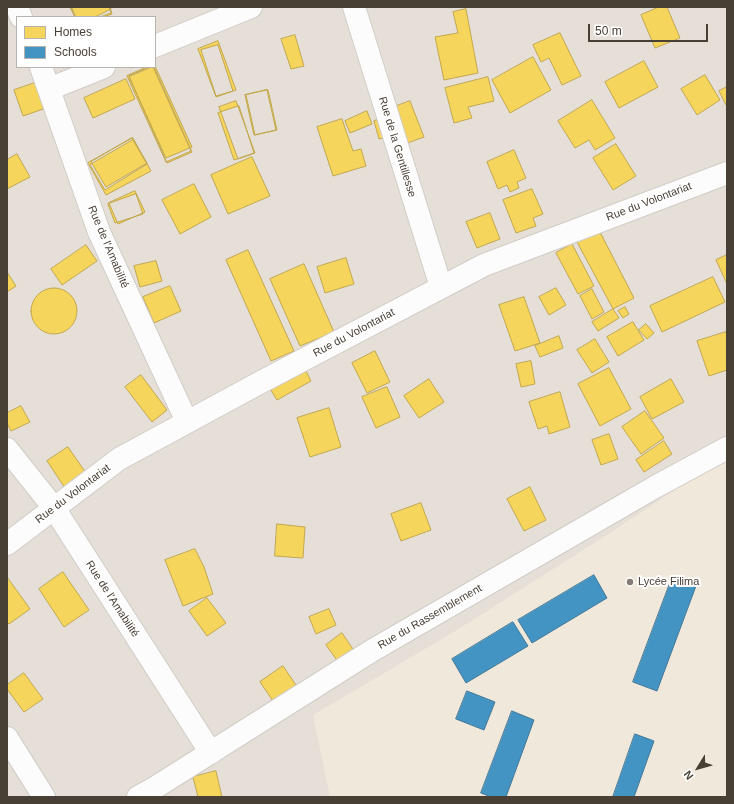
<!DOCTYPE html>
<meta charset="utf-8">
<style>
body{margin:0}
#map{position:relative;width:734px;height:804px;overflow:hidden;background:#f2eeea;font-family:Arial,sans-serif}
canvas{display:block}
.frame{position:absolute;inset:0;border:8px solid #483f35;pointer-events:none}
.legend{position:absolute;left:16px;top:16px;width:140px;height:52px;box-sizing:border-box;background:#fff;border:1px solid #b6b2ae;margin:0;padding:5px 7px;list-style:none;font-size:12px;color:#483f35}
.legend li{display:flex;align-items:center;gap:8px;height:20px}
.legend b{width:20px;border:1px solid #b6b2ae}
.north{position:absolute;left:678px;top:748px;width:40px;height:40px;-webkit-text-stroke:3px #fff;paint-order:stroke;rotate:233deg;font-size:11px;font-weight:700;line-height:16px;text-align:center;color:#483f35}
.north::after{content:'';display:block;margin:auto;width:14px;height:18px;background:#483f35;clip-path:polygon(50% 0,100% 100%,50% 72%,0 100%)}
.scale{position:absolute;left:588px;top:24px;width:120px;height:18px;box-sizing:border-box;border:2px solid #483f35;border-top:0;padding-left:5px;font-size:12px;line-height:14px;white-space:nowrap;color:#483f35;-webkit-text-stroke:3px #fff;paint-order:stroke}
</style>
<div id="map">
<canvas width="734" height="804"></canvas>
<div class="frame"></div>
<ul class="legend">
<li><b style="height:11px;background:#f6d55c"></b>Homes</li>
<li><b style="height:11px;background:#4393c3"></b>Schools</li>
</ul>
<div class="north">N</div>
<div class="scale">50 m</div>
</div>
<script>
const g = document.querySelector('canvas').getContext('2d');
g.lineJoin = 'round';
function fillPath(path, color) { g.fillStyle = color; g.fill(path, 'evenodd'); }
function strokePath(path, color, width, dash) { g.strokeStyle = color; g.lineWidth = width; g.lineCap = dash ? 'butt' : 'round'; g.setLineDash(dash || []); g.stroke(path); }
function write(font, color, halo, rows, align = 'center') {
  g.font = font + ' Arial,sans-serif'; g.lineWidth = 4; g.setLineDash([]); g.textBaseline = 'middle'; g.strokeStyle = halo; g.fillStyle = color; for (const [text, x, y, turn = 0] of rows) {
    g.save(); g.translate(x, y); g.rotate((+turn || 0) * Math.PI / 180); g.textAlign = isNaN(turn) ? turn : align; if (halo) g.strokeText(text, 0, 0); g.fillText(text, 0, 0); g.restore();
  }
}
fillPath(new Path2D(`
 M7 7H727V797H7ZM17 17H155V67H17Z`), '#e6dfd7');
fillPath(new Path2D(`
 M727 455V797H330L313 715 452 633 613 531Z`), '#f0e8db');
const homes = new Path2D(`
 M70 7H110L111 9 95 17H76Z
 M71 7H110L112 14 103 17H75Z
 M72 7H109L111 13 100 17H76Z
 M659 7H667L680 38 655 48 641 15Z
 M466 9 478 73 444 80 435 37 458 33 453 12Z
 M560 33 581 76 562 85 549 58 541 62 533 45Z
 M295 35 304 66 291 69 281 39Z
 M218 41 236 90 216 97 198 49Z
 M218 45 233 91 216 96 201 50Z
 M533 57 551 90 510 113 492 80Z
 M644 61 658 87 619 108 605 82Z
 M155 66 192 147 166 158 129 77Z
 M147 67H153L191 151 166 162 127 76Z
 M150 67H154L192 152 167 163 129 76Z
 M705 75 720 100 697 115 681 89Z
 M488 77 494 101 468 107 472 118 454 123 445 88Z
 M126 79 135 99 93 118 84 98Z
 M38 82 46 108 23 116 14 90Z
 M727 87V107L719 91Z
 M267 90 276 130 254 135 245 95Z
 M268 90 277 130 255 135 246 95Z
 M592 100 615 138 595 150 589 140 575 148 558 121Z
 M236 101 255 153 238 159 219 107Z
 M410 101 424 137 402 145 389 109Z
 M239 106 254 153 234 160 218 113Z
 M367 111 372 124 350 133 345 121Z
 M385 118 390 136 379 139 374 121Z
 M342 119 353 151 361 149 366 166 333 176 317 127Z
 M132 138 147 163 106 187 91 162Z
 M133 138 151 171 106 195 88 163Z
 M133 140 147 164 105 190 90 165Z
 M616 144 636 176 613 190 593 158Z
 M514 150 526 178 517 182 519 188 510 192 507 185 498 189 487 162Z
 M17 154 30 177 7 189V160Z
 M252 157 270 196 228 214 211 175Z
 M194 184 211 217 180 234 162 200Z
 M532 189 543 214 533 218 536 226 516 233 503 200Z
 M135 191 145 212 118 224 109 203Z
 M136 194 143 214 115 223 108 204Z
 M490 213 500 239 477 248 466 222Z
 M599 230 634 298 613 309 577 242Z
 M572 244 594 286 578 294 556 253Z
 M86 245 97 261 62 285 51 269Z
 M248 250 294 351 271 361 226 260Z
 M727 255V284L716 260Z
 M346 258 354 284 325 293 317 267Z
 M156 261 162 281 140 287 134 266Z
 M304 264 334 332 300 346 270 279Z
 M7 272 16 286 7 292Z
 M713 277 725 302 662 332 650 306Z
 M170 286 181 311 154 323 143 297Z
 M31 311a23 23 0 1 1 46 0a23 23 0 1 1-46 0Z
 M556 288 566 305 549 315 539 297Z
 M592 289 604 312 592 319 580 296Z
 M524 297 540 343 515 351 499 305Z
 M625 307 629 314 623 318 618 311Z
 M613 309 619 318 598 331 592 322Z
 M633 322 644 340 618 356 607 337Z
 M646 324 654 333 647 339 639 330Z
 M726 332 727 336V370L709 376 697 341Z
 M559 336 563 348 540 357 535 346Z
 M595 339 609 362 592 373 577 350Z
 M375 351 390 382 367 393 352 363Z
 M531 361 535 384 521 387 516 364Z
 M304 367 311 381 277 400 269 387Z
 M609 368 631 409 600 426 578 384Z
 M141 375 167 410 152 422 125 387Z
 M429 379 444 402 419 418 404 396Z
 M671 379 684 402 652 419 640 397Z
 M387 387 400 417 376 428 362 397Z
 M560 392 570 427 549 434 547 426 538 429 529 402Z
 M21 406 30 422 11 431 7 423V413Z
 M329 408 341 447 310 457 297 418Z
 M645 411 664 438 641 454 622 427Z
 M609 434 618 459 601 465 592 440Z
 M664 441 672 454 644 472 636 460Z
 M68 447 86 473 65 488 47 461Z
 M530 487 546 520 524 531 507 499Z
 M421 503 431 530 401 541 391 514Z
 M277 524 305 527 303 558 275 556Z
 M195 549 204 567 213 594 183 606 165 560Z
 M63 572 89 610 64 627 39 589Z
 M7 577 30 609 9 624 7 622Z
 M207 598 226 623 207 636 189 611Z
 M329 609 336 625 316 634 309 617Z
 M342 633 355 652 339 663 326 645Z
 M283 666 298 688 275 704 260 682Z
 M24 673 43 699 24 712 7 689V685Z
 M216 771 222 797H198L193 777Z`);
fillPath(homes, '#f6d55c');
strokePath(homes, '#c2a850', 1);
const schools = new Path2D(`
 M594 575 607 598 532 643 518 620Z
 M672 578 696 586 657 691 633 682Z
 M513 622 528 646 466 683 452 659Z
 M467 691 495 702 484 730 456 719Z
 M512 711 534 720 506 797H491L481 793Z
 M635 734 654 741 634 797H613Z`);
fillPath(schools, '#4393c3');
strokePath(schools, '#447a98', 1);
const minor = new Path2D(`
 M17 7 21 17
 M354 7 441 287
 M155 46 251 7
 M41 67 99 232 187 422
 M49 89 104 67
 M7 449 54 508 211 753
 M7 544 119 459 261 382 484 265 727 173
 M7 738 44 797
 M138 797 156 787 373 650 655 487 727 448`);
strokePath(minor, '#d0ccc7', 24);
strokePath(minor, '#fdfcfc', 22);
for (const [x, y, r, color] of [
 [630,582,4,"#847c74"]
]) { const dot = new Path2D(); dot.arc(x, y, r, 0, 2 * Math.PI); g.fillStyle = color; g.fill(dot); strokePath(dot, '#fff', 1.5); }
write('11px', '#483f35', '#fff', [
 ["Rue de la Gentillesse",397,147,73],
 ["Rue du Volontariat",649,202,-21],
 ["Rue de l'Amabilité",108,247,67],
 ["Rue du Volontariat",354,333,-28],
 ["Rue du Volontariat",73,494,-37],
 ["Rue de l'Amabilité",112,599,57],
 ["Rue du Rassemblement",430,617,-30]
]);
write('11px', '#483f35', '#fff', [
 ["Lycée Filima",638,582]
], 'left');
</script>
